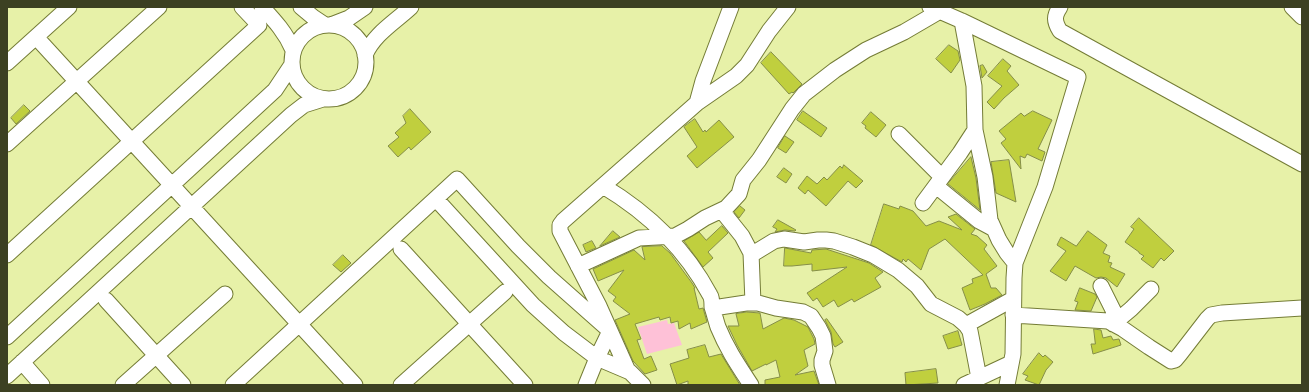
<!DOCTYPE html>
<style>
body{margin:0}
#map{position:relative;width:1309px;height:392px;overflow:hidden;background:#e7f1a8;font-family:Manrope,sans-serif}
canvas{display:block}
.frame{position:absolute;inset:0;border:8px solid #3c4022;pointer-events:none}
</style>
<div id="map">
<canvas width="1309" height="392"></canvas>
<div class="frame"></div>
</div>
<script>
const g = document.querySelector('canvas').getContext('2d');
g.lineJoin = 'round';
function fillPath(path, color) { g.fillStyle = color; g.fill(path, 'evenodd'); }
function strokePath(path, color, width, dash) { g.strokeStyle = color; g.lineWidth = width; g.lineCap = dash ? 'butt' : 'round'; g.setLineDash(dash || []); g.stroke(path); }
fillPath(new Path2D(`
 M667 320 668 324 674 323 682 345 647 354 638 327Z`), '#fec1d7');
const building = new Path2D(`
 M949 45 958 51 960 60 951 73 936 59Z
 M771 52 802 84 793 93 792 92 789 94 761 63Z
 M1003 59 1011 66 1007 71 1019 85 1004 98 994 109 987 102 1002 86 988 76Z
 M983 65 987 72 982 78 980 66Z
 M24 105 30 111 16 124 11 118Z
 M410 109 431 132 411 150 409 147 398 157 388 146 399 137 395 133 406 123 403 116Z
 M803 111 827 128 821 137 797 120Z
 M1033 111 1052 120 1038 149 1045 152 1042 161 1027 154 1025 158 1020 156 1021 169 1001 143 1006 139 999 131 1021 113 1024 116Z
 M871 112 886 125 876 137 865 128 866 126 862 123Z
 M695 119 703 132 705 130 706 132 719 120 734 137 697 168 687 156 697 147 684 127Z
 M785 136 794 142 786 153 778 148Z
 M971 157 976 178 980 210 948 184Z
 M1009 160 1016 202 996 193 991 162Z
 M844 165 863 181 856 188 848 181 826 206 808 190 805 194 798 188 807 176 817 184 824 177 827 180 840 166 842 168Z
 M784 168 792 174 786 183 777 177Z
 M884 204 899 209 900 206 913 211 926 226 939 221 962 230 948 217 956 214 975 229 971 234 977 236 987 245 984 249 997 266 986 274 991 288H996L1002 295 985 304 970 310 962 288 973 283 972 279 983 275 945 239 929 249 921 270 908 259 906 262 903 259 902 262 871 245Z
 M740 206 745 210 739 218 734 212Z
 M1139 218 1174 251 1164 261 1161 258 1153 268 1141 259 1144 256 1139 253V252L1125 242 1134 229 1131 227Z
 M778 220 796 230 795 231 785 230 775 232 777 229 773 227Z
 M722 226 728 233 708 252 713 258 703 267 684 241 699 232 706 240Z
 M613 231 620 237 600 246Z
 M1088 231 1107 245 1103 253 1110 256 1108 262 1112 263 1110 267 1125 274 1117 287 1106 278 1101 277 1096 278 1075 266 1066 281 1050 271 1066 251 1057 245 1061 237 1076 246Z
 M592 241 596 248 586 252 583 245Z
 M662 246 670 253 692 283 695 288H694L699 309 703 308 707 322 691 329 690 323 679 329 678 321 671 323 670 317 660 320 659 317 635 324 641 339 637 340 644 359 651 356 657 370 645 374 633 361 615 320 630 314 613 301 616 297 608 291 624 270 598 281 593 269 634 250 645 260 642 247Z
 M785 248 811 253 812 250 826 249 869 263 883 272 875 278 881 287 854 302 852 299 838 307 834 300 823 307 817 298 813 301 807 293 847 267 812 271V264L792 266H784Z
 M343 255 351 263 341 272 333 265Z
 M1080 288 1095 294 1097 297 1091 311 1075 310 1078 302 1075 301Z
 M747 312 760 313 763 329 784 318 794 320 808 327 814 339 815 344 804 350 808 366 795 375 814 371 819 385H765V380L780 377 776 360 766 365V364L752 371 737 345 728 326H739L736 314Z
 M827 319 843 342 835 347 833 344 831 332 825 320Z
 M1094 329 1101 330 1103 338 1111 336 1113 340 1119 339 1121 345 1093 354 1091 344H1095Z
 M958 331 962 345 948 349 943 336Z
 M705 345 709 357 721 354 740 385H688V381L677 385 670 364 689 358 687 350Z
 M1039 353 1043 357 1045 355 1053 362 1046 370 1039 385 1025 380 1028 376 1023 374Z
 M936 369 938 383 906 385 905 373Z`);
fillPath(building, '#c0cf3e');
strokePath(building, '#858e48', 1);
const minor = new Path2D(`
 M262 7C275 21 286 33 293 50
 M301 7 313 17 325 25
 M930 7 962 21 1078 77 1045 187 1015 263 1014 278 1013 354 1007 385
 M1060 7C1054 16 1054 21 1060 31L1302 164
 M1292 7 1302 17
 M962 21 974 86 975 130 985 177 990 220 999 240 1007 253 1015 263
 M292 62a37 37 0 1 1 74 0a37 37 0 1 1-74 0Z
 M331 25 349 18 365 7
 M36 37 355 385
 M365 55C374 34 395 22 411 7
 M7 63 69 7
 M697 103 703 81 731 7
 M899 134 942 177
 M7 144 159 7
 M603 186C648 213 685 248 710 295 712 298 712 302 712 307 714 313 716 321 718 327 727 349 738 365 751 385
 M936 186 979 221 994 229
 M436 199 533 305 564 333 597 358 630 372 643 385
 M923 203 960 153 975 130
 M722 211 742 236 751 253 753 303
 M401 249 525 385
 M7 255 259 25 242 7
 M751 255 774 241 784 239 804 242 818 240H826L834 241 853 247 873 255 898 270 917 286 931 304 958 318 966 325 970 331 979 378
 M578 266 639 238 675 236 688 229 705 218 726 208 739 194 743 180 759 160 792 109 804 94 835 70 866 50 904 32 940 11
 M1101 286 1118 320
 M106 300 183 385
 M713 308 746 303H758L776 308 803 312 811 316 819 328 823 336 825 351 822 360V365L828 385
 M1013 315 1108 321 1123 329 1149 347 1171 361 1175 360 1180 354 1207 319 1211 315 1222 313 1302 308
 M1113 324 1131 309 1151 289
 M966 325 1013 299
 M7 337 275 90 291 66
 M22 362 42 385
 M628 371 599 306 560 231V225L563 221 697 103 736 76 747 65 769 31 788 7
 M7 376 291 115 304 105 323 99
 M123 385 225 294
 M233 385 457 179 518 246 549 277 610 331 597 358 586 385
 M401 385 505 292
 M964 385 1011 363`);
strokePath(minor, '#747c36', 17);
strokePath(minor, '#fff', 15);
</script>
